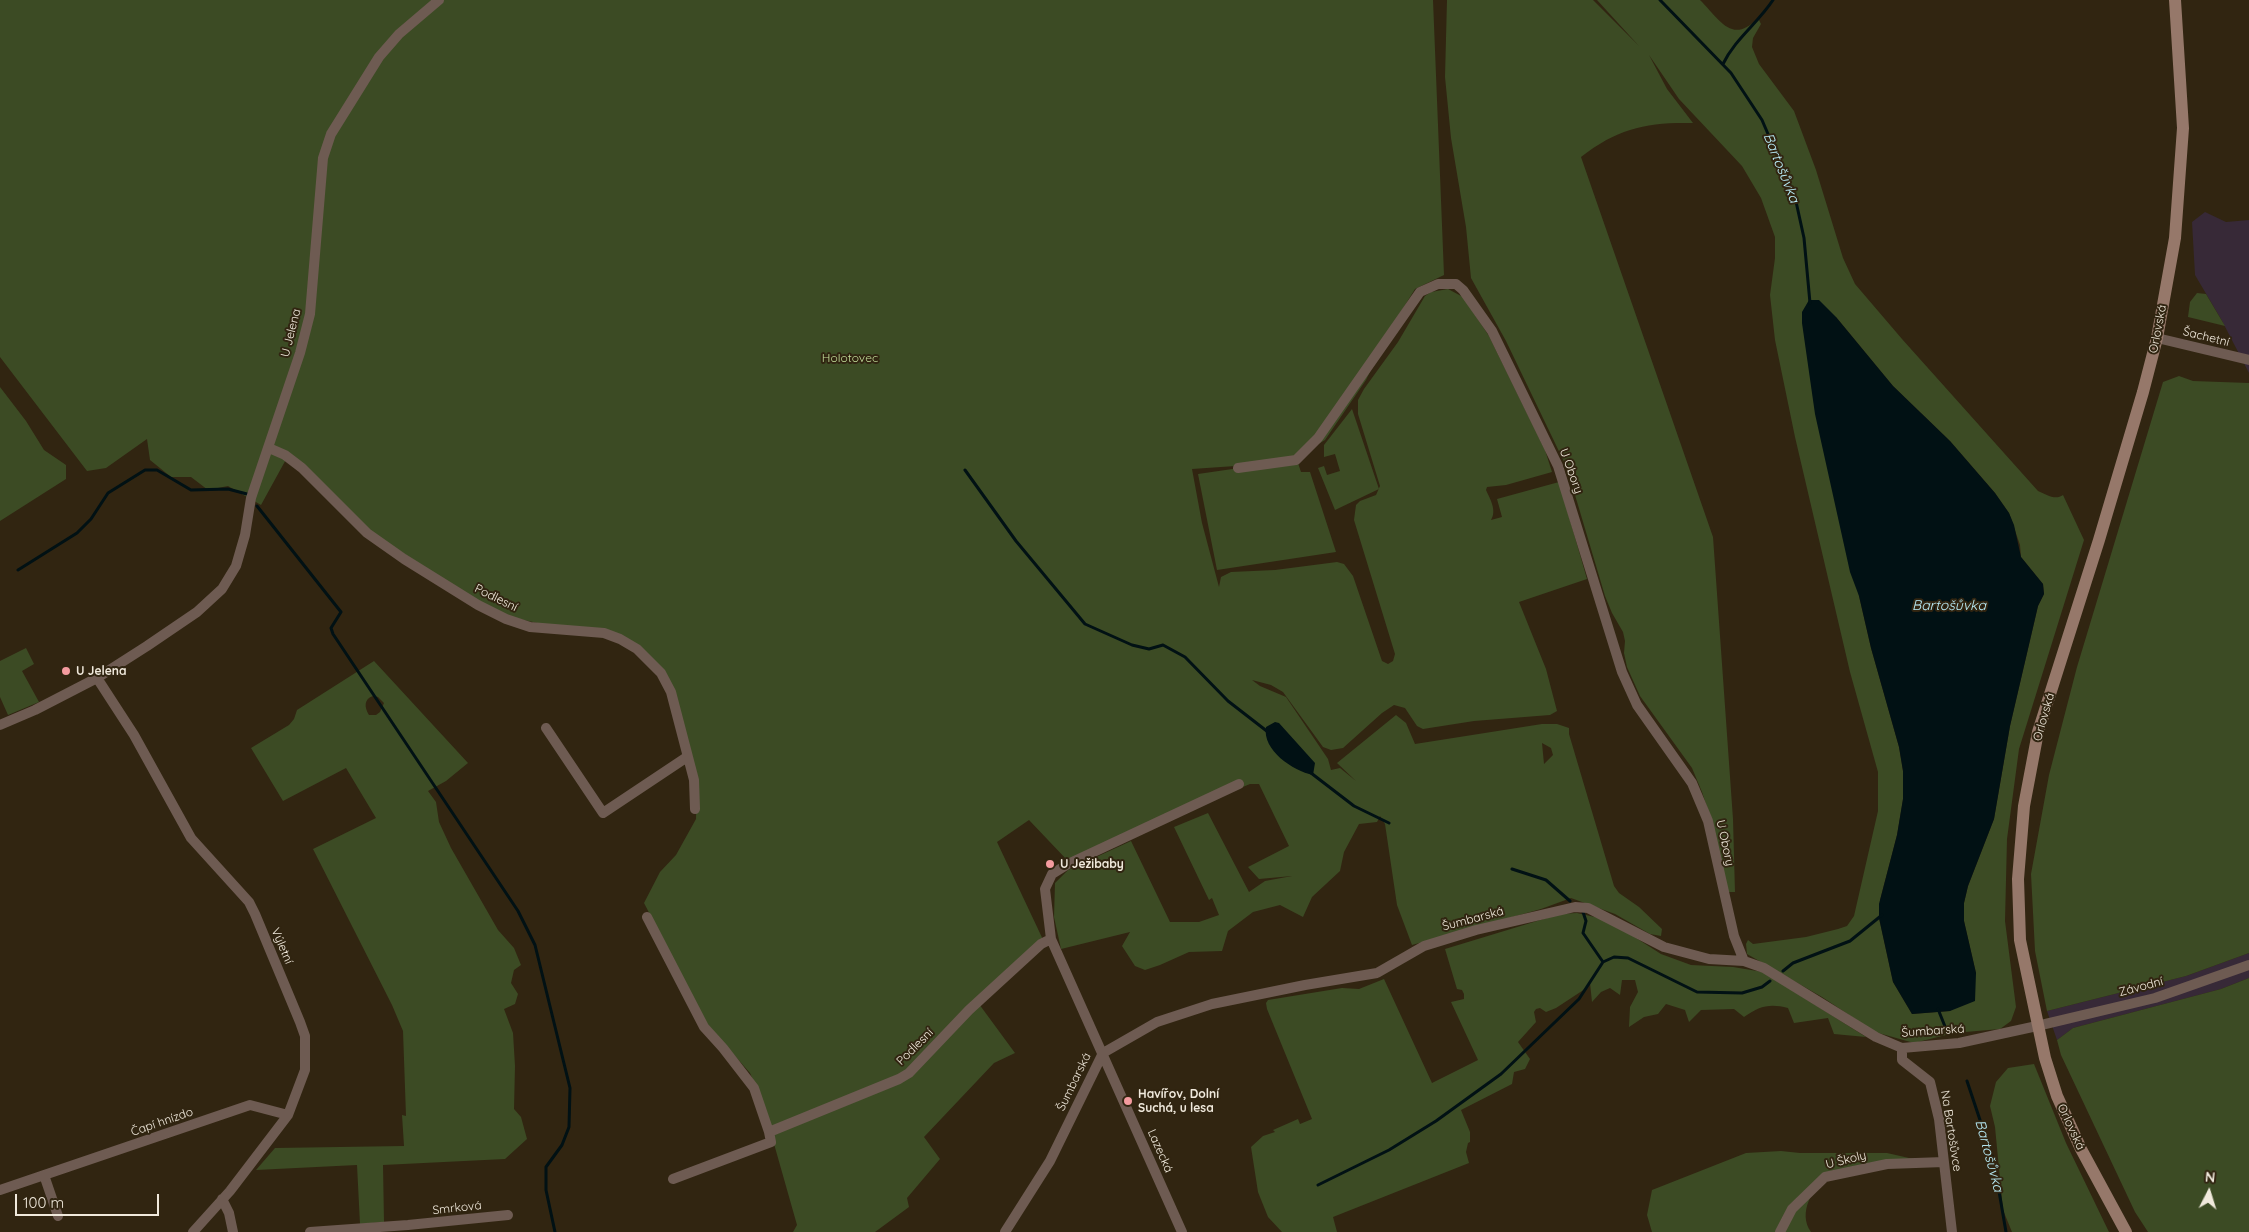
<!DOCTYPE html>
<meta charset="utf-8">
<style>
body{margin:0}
#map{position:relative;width:2249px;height:1232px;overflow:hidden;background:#312511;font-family:Quicksand,sans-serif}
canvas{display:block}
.north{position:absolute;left:2184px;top:1167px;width:50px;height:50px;-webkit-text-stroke:4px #312511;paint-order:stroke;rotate:5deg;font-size:14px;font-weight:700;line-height:20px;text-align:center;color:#f0e9dc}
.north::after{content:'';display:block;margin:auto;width:18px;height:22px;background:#f0e9dc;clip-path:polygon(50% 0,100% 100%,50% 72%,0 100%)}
.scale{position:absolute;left:15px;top:1194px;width:144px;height:22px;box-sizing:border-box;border:2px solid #f0e9dc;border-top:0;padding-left:6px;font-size:15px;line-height:18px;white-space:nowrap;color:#f0e9dc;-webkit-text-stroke:4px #312511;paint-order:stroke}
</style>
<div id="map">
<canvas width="2249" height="1232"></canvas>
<div class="north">N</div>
<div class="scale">100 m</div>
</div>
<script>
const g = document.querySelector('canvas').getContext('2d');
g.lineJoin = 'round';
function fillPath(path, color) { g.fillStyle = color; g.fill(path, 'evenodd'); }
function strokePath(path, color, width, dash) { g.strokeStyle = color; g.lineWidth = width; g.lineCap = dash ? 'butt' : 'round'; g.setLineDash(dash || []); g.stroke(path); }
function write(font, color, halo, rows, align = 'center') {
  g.font = font + ' Quicksand,sans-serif'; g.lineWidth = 4; g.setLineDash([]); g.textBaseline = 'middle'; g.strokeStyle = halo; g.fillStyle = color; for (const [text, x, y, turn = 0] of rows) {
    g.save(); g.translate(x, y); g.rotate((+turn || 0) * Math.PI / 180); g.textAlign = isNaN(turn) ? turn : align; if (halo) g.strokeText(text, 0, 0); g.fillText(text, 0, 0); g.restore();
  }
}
fillPath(new Path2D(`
 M2205 212 2226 222 2249 220V373L2221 319 2195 275 2192 222Z
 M2249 953V978L2221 989 2073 1028 2057 1040 2047 1011 2186 976Z`), '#372937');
fillPath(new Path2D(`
 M0 0H1433L1444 275 1415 289 1392 326 1366 380 1325 440 1300 455 1279 463 1192 469 1202 523 1219 587 1221 577 1231 572 1275 570 1337 562 1344 564 1353 576 1382 661 1388 664 1393 661 1395 654 1354 520 1356 505 1360 501 1376 495 1380 486 1358 414V400L1364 389 1398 342 1425 296 1431 292 1448 289 1463 297 1489 336 1545 450 1552 472 1506 485 1487 487 1486 490C1490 499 1497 510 1491 520L1502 517 1497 499 1559 482 1587 579 1519 602 1546 669 1557 711 1550 715 1474 721 1423 729 1417 726 1405 708 1394 705 1382 713 1343 748 1331 750 1323 747 1283 692 1271 685 1252 680 1260 686 1286 697 1328 759 1331 770 1340 768 1356 781 1337 763 1396 715 1406 723 1415 744 1542 724H1557L1569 728V734L1614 886 1619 893 1639 907 1662 929 1661 936 1650 934 1615 914 1571 898 1541 909 1412 945 1397 905 1385 824 1380 816 1377 822 1359 824 1344 852 1340 871 1312 897 1303 917 1280 905 1253 912 1228 931 1222 951 1189 952 1160 965 1145 970 1135 966 1122 946 1130 932 1061 949 1054 917 1055 883 1068 870 1131 841 1170 922H1199L1219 915 1212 898 1209 900 1174 827 1208 813 1249 892 1265 881 1292 876 1259 879 1248 867 1289 846 1259 784H1250L1067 860 1029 820 997 842 1046 946 979 1004 1015 1053 994 1063 924 1137 940 1159 907 1198 909 1207 875 1232H793L797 1225 761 1098 750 1073 707 1024 644 903 660 872 676 855 696 819 697 781 675 695 636 645 506 616 469 597 370 531 289 454 261 505 228 486 208 490 191 477H171L150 460 147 439 106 468 87 471 0 357ZM1542 743 1551 748 1553 755 1544 764Z
 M1447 0H1593L1639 46 1597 0H1700C1720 20 1732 45 1758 18L1761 24 1753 38 1752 47 1759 64 1794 111 1816 170 1843 258 1855 284 1902 339 2038 491C2046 494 2055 501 2063 495L2084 540 2019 749 2007 839 2005 921 2016 1007 2011 1021 2000 1029 1954 1033 1914 1043 1875 1032 1822 997 1747 954 1746 944 1748 940 1753 944 1806 937 1838 929 1847 926 1854 916 1878 811V772L1850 672 1795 437 1775 340 1770 295 1775 258V237L1761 198 1742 166 1679 99 1649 55 1667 89 1693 123C1647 122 1618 128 1581 157L1713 537 1733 819 1735 892H1727L1711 819 1702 792 1692 768 1640 696 1627 667 1624 653 1625 641 1623 632 1612 613 1605 596 1567 468 1506 341 1471 278 1466 227 1451 138 1445 77ZM1836 317 1893 386 1950 441 1995 493 2009 513 2020 545 2021 557 2043 584 2044 594 2038 606 2010 726 1994 819 1968 886 1964 903V921L1976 973 1950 1011 1912 1014 1893 982 1879 918 1880 900 1897 835 1903 799V771L1899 747 1871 648 1859 596Z
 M2197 293 2206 294 2225 326 2188 317 2190 302Z
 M2179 376 2193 381 2249 383V953L2186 976 2047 1011 2035 951 2031 874 2049 775 2077 667 2163 382Z
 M0 387 26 421 44 450 66 465V479L0 521Z
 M1352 409 1379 489 1335 510 1318 468 1324 466 1327 475 1340 471 1335 454 1324 457V445Z
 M1298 463 1301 472H1310L1336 552 1217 570 1198 474 1253 466Z
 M26 648 34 664 22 671 39 702 8 715 0 697V661Z
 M374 661 468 763 446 781 428 791 436 802 439 822 451 848 498 930 514 948 521 965 514 970 511 983 518 994 515 1004 504 1009 513 1033 515 1066 514 1109 521 1117 527 1139 505 1159 383 1165 384 1222 360 1224 357 1165 256 1170 275 1148 404 1146 402 1115 406 1116 403 1031 392 1005 313 849 376 818 346 768 283 801 251 748 289 725 294 719 297 710ZM373 696 378 697 384 703 380 712 376 715H369C364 707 364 699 373 696Z
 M1577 913 1608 920 1661 954 1691 965 1733 967 1763 972 1866 1037 1834 1034 1828 1018 1794 1023 1788 1008C1770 1003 1759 1006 1744 1017L1734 1009 1701 1010 1689 1022 1685 1010 1666 1004 1658 1014 1644 1017 1629 1027 1630 1007 1638 992 1635 980H1622L1620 995 1610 988 1601 992 1592 1002 1590 983 1588 987 1556 1008 1546 1012 1540 1008 1536 1009 1534 1012 1536 1022 1518 1042 1530 1059 1525 1069 1514 1072 1512 1084 1461 1110 1470 1132V1142L1468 1143 1466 1152 1469 1163 1333 1217 1337 1232H1282L1268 1217 1258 1192 1251 1147 1263 1136 1275 1132 1273 1130 1298 1119 1300 1124 1312 1119 1267 1009 1266 1003 1268 1000 1342 988 1359 989 1384 979 1432 1083 1478 1060 1451 1002 1464 999V994L1462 990 1457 989 1445 949 1560 914Z
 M2249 978V1232H2148L2135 1212 2061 1055 2057 1040 2073 1028 2221 989Z
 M2034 1064 2066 1143 2109 1232H2012L2003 1210 1995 1127 1990 1106 1996 1082 2008 1068Z
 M1781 1151 1800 1153H1887L1909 1158H1939L1826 1173C1814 1189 1797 1212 1811 1232H1652L1647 1215 1652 1190 1746 1153Z`), '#3c4b24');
fillPath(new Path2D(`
 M1809 300H1819L1836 317 1893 386 1950 441 1995 493 2009 513 2014 525 2021 557 2043 584 2044 594 2038 606 2010 726 1994 819 1968 886 1964 903V921L1976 973 1975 1001 1950 1011 1912 1014 1893 982 1879 918V904L1897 835 1903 799V771L1899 747 1871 648 1859 596 1850 572 1815 414 1802 323V312Z
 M1275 722 1279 723 1315 763 1313 775C1293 771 1262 750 1266 727Z`), '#011114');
strokePath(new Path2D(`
 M1660 0 1731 73 1762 120 1795 197 1804 238 1810 303
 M1723 64C1735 39 1758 23 1773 0
 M965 470 1016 541 1085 624 1132 645 1149 649 1163 645 1185 657 1228 701 1268 732
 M257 506 341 612 331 628 333 634 518 911 535 945 570 1088 569 1127 562 1145 546 1167V1190L555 1232
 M18 570 77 533 91 519 108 493 145 470H157L191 490 228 489 247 494
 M1311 773 1354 806 1389 823
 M1512 869 1546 880 1570 901
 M1583 912 1586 921 1583 933 1603 962 1614 957 1628 958 1697 992 1742 993 1762 987 1770 981
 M1783 971 1793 963 1850 941 1882 915
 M1938 1009 1946 1029
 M1967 1081 1994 1162 2006 1232
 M1318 1185 1389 1150 1436 1121 1501 1074 1579 999 1603 962`), '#011114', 3);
strokePath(new Path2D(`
 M2157 338 2249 360
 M269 448 285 455 302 468 367 533 404 559 478 605 506 619 530 627 604 633 620 639 637 649 661 673 671 692 694 780 695 809
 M1238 468 1296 460 1318 438 1420 292 1438 284H1456L1463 290 1492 331 1558 466 1622 672 1637 705 1692 783 1708 821 1734 936 1744 961
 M97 678 134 735 191 838 249 902 255 914 300 1022 305 1036V1070L288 1115 230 1191 193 1232
 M0 725 35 710 97 678 147 646 197 612 222 589 236 566 245 535 251 498 300 353 310 314 323 158 331 134 379 57 399 34 439 0
 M546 728 603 813 687 757
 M647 917 704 1027 723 1048 754 1088 769 1132 899 1079 909 1073 969 1010 1041 944 1051 939
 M1902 1048V1060L1930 1082 1939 1119 1952 1232
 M44 1175 58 1216
 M673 1179 771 1142 769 1132
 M0 1190 250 1105 288 1115
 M222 1199 229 1213 233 1232
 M310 1232 408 1225 508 1215
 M1005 1232 1050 1161 1103 1053 1157 1022 1212 1004 1305 985 1377 973 1424 946 1476 930 1575 907 1588 908 1664 947 1709 959 1744 961 1764 968 1876 1037 1902 1048 1959 1043 2037 1026 2155 998 2249 965
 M1182 1232 1051 939 1045 889 1052 874 1068 864 1239 784
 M1780 1232 1792 1209 1825 1177 1887 1164 1944 1162`), '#6e5b52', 10);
strokePath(new Path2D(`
 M2126 1232 2081 1149 2057 1096 2045 1058 2020 940 2018 879 2024 806 2038 732 2099 540 2143 392 2157 338 2175 238 2183 128 2175 0`), '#96786a', 12);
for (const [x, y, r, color] of [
 [66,671,5,"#f49b9f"],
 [1050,864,5,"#f49b9f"],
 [1128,1101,5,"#f49b9f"]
]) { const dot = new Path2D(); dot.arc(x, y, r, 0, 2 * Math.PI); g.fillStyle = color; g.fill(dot); strokePath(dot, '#312511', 2); }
write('12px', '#f0e9dc', '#312511', [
 ["Orlovská",2158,329,-79],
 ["U Jelena",291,333,-76],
 ["Šachetní",2206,337,14],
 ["U Obory",1571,471,70],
 ["Podlesní",496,598,26],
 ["Orlovská",2044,717,-74],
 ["U Obory",1725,843,78],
 ["Šumbarská",1473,919,-15],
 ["Výletní",282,946,67],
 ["Závodní",2141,987,-15],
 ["Šumbarská",1933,1031,-4],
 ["Podlesní",915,1047,-45],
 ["Šumbarská",1074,1082,-64],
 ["Čapí hnízdo",162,1122,-19],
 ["Orlovská",2071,1127,65],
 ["Na Bartošůvce",1951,1131,81],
 ["Lazecká",1160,1151,66],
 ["U Školy",1846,1160,-14],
 ["Smrková",457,1208,-6]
]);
write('12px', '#c3de9b', '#312511', [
 ["Holotovec",850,358]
]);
write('bold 12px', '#f0e9dc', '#312511', [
 ["U Jelena",76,671],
 ["U Ježibaby",1060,864],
 ["Havířov, Dolní",1138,1094],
 ["Suchá, u lesa",1138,1108]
], 'left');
write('italic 14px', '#baeefa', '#312511', [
 ["Bartošůvka",1781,168,68],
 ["Bartošůvka",1949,606],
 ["Bartošůvka",1989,1156,75]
]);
</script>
